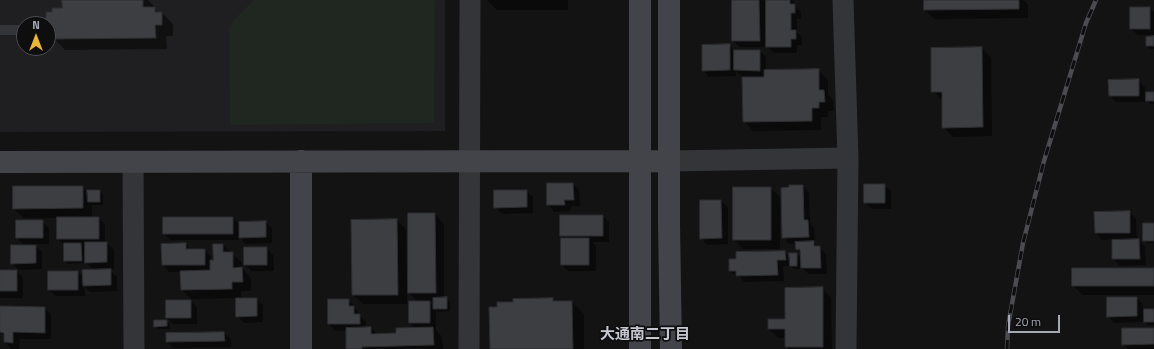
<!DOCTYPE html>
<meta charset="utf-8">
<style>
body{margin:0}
#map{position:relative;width:1154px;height:349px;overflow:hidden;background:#131314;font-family:"Titillium Web",sans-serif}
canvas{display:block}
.north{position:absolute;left:16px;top:16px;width:40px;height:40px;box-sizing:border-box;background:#0e0e0f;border:1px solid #4a4c51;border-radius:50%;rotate:0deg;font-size:11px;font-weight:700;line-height:16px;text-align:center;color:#a5a9b4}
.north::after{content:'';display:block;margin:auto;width:14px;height:18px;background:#eab635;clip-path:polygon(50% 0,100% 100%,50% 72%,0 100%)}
.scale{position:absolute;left:1008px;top:315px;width:52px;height:18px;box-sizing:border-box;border:2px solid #a5a9b4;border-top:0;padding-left:5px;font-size:12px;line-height:14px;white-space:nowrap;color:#a5a9b4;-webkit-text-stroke:3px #0e0e0f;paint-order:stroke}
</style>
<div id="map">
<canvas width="1154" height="349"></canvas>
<div class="north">N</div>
<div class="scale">20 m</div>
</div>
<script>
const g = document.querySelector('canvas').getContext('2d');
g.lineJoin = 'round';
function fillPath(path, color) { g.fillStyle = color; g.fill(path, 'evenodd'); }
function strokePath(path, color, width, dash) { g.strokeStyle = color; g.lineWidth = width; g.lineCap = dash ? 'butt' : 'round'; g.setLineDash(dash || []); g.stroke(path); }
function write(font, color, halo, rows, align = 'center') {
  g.font = font + ' "Titillium Web","Noto Sans JP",sans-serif'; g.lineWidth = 3.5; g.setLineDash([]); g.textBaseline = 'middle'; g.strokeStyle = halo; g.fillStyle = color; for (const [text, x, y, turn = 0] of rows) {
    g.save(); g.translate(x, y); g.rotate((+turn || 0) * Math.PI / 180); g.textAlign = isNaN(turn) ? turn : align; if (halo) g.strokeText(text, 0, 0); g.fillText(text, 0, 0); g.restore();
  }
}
fillPath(new Path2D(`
 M0 0H445V131L0 132ZM24 24H48V48H24Z`), '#1f1f21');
fillPath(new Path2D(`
 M254 0H435L434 123 230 125 229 30 233 21Z`), '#1f2720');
fillPath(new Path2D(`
 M63 0H148L154 6V8L159 13H162L173 24V36H166L167 49 65 50 54 39V37L48 31V24H43L47 19 53 13 63 9Z
 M487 0H568V10H497Z
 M733 0H764L767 2V0H792L796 4V7L801 12V19H797V32L802 37V45H797V53H774L766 45V47H740L733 41Z
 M925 0H1023L1028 5V18L934 19 925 10Z
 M1150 8 1154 12V35H1138L1131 29Z
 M1154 37V49H1150L1147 46V38Z
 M729 45 734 51H760L766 57V71L818 70 828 80V95L833 100 834 111H828V117H821V130L753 131 744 121 743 76H742L736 71V76L709 77 703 70Z
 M982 48 991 58 992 136 953 137 943 127V101L933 91Z
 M1138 80 1145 87V102H1116L1110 96Z
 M1154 93V104H1150L1147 101Z
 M548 184H573L579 190 580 206H571V211L555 212 548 205Z
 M884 185 891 191V209H872L865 203Z
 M803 186 809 192 810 223 814 227 815 244 826 254 827 274H809L802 268V254L797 249 796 244H789L783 237Z
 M83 187 88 192 99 191 103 194V205H92V218H98L105 224V243H107L114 250V269H109L117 277V291L90 292 84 286 85 296H56L49 290 78 272 84 278 94 270 84 261V263L68 264 65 260V246L58 239V218H24L14 209Z
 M770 188 780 197V249H743L734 240Z
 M527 191 533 197V213L502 214 495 207Z
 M721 201 728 207V244L708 245 701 238Z
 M1130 212 1136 219 1137 240H1139L1145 247 1146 265 1120 266 1113 259V239L1102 240 1096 233Z
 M435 214 444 224V298H446L450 302V311L438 312 436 310V330L442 337 443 349H347V330L336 331 329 324 348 300 355 306V308L360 314V316L366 322V328H371L377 334H397L415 328 410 323 418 302 407 291V304H363L353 295 397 220 406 229 407 287H409ZM429 302H434V307Z
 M603 216 609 222V242H592L596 246V271H569L562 265 565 239 561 236Z
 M233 218 240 225 266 222 272 229V243L246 244 239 237V240H170L164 234Z
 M42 221 49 228V244H34L42 252V269L19 270 12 263 25 246 17 238Z
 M1154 224V243H1147L1144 240Z
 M186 244 191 250H204L211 257V261H214L223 245 242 263V268L251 278V291H241V299H256L263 305V322L244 323 237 316V298L191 299 182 290 181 272H169L163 265 162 245Z
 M267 248 273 255 274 271H251L245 264Z
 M785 252 790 258 796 254 800 257V269H794L791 266H783L784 281 744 282 740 277H737L730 271Z
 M1073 269H1154V295H1083L1073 286Z
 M0 271H17L23 278V298H1L0 296Z
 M822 288 831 298 832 349H788L786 346V338H778L769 329 786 320Z
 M1136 298 1143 304V310H1154V325H1148L1143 320V322L1114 323 1108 316Z
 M553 299 556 302H572L584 314V349H491L498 308 514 303Z
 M191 301 197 308V324H173L167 318Z
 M45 308 51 314V339H20L19 349H11L5 342V336L0 332Z
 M167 321 170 324V329H158L155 326Z
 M1154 329V349H1128L1123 344Z
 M224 333 231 339V347L174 348 167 342Z`), '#0007');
const building = new Path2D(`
 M62 0H143V7H155V12H162V25H155L156 38 53 39 52 27H48V24H42V18H46V12H52V8H62Z
 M732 0H759L760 41H732Z
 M766 0H790V4H795V13H791V30H796V39H791V47H766Z
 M924 0H1019V9L924 10Z
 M1130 7H1150V29H1130Z
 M1154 36V46H1146V37Z
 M730 44V70L702 71V45Z
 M982 47 983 127 942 128V92H931V48Z
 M734 50H760V71L734 70Z
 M819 69V90H824L825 102H819V108H812V121L743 122 742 77H764V70Z
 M1139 79V96H1109L1108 80Z
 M1146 92H1154V101H1146Z
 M547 183H573L574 200H564L565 205H547Z
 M864 184H885V203H864Z
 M789 185H803L804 220H808L809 237 782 238 781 188 789 187Z
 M13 186H83V208L13 209Z
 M733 187H771V240H733Z
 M87 190H100V202H88Z
 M494 190H527V207L494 208Z
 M700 200H721L722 238 700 239Z
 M1130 211V233H1095L1094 212Z
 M408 213H435L436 293H408Z
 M560 215H603V236H560Z
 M57 217H99V239H57Z
 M163 217H233V234H163Z
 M397 219 398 295H352L351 220Z
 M16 220H43V238H16Z
 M266 221V237L239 238V222Z
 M1143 223H1154V241H1143Z
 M561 238H589V265H561Z
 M1139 239 1140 259H1112V240Z
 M814 241V246H820L821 268H801L800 249 796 250 795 242Z
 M85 242H107V262L85 263Z
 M64 243H81L82 261H64Z
 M186 243V249H205V265H162L161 244Z
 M213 244H223V252H233V268L242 267 243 282H232V289L181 290 180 271 210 270V260H213Z
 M11 245H36V263L11 264Z
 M244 247H267V265H244Z
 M785 251 786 260H777L778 275 736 276V271H729V259H736V252Z
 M789 253H797V266H790Z
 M1072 268H1154V286H1072Z
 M111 269V285L83 286 82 270Z
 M0 270H17V291H0Z
 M48 271H78V290H48Z
 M823 287V347H785V329H768V319H785V288Z
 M447 297V309H433V298Z
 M1107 297H1137V316L1107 317Z
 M236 298H257V316L236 317Z
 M553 298V301H572L573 349H490L489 307H497V302H513V299Z
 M328 299H349V306H354V314H360V324H328Z
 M166 300H191V318H166Z
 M409 301H430V323H409Z
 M0 306 45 307V333L13 332V343L4 342V333L0 332Z
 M1144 309H1154V322H1144Z
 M154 320H167V326L154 327Z
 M371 327V334L396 333V328L433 327 434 345 362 347V349H346V328Z
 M1122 328H1154V344L1122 345Z
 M224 332 225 341 166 342V333Z`);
fillPath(building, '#3d3e41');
strokePath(building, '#2d2d30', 1);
strokePath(new Path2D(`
 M0 30H20`), '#343539', 10);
strokePath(new Path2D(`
 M843 0 848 158 846 349
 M669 161 848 158
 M133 162 134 349
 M469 349 470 0`), '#343539', 21);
strokePath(new Path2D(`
 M669 0V223L671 349
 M301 161V349
 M0 162 669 161
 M640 349V0`), '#424449', 22);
const rail = new Path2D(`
 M1007 349 1008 326 1023 243 1044 161 1086 23 1096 0`);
strokePath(rail, '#4b4c52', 4.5);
strokePath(rail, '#0e0e0f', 3, [9]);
write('bold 15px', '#c6c8d1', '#0e0e0f', [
 ["大通南二丁目",645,335]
]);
</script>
